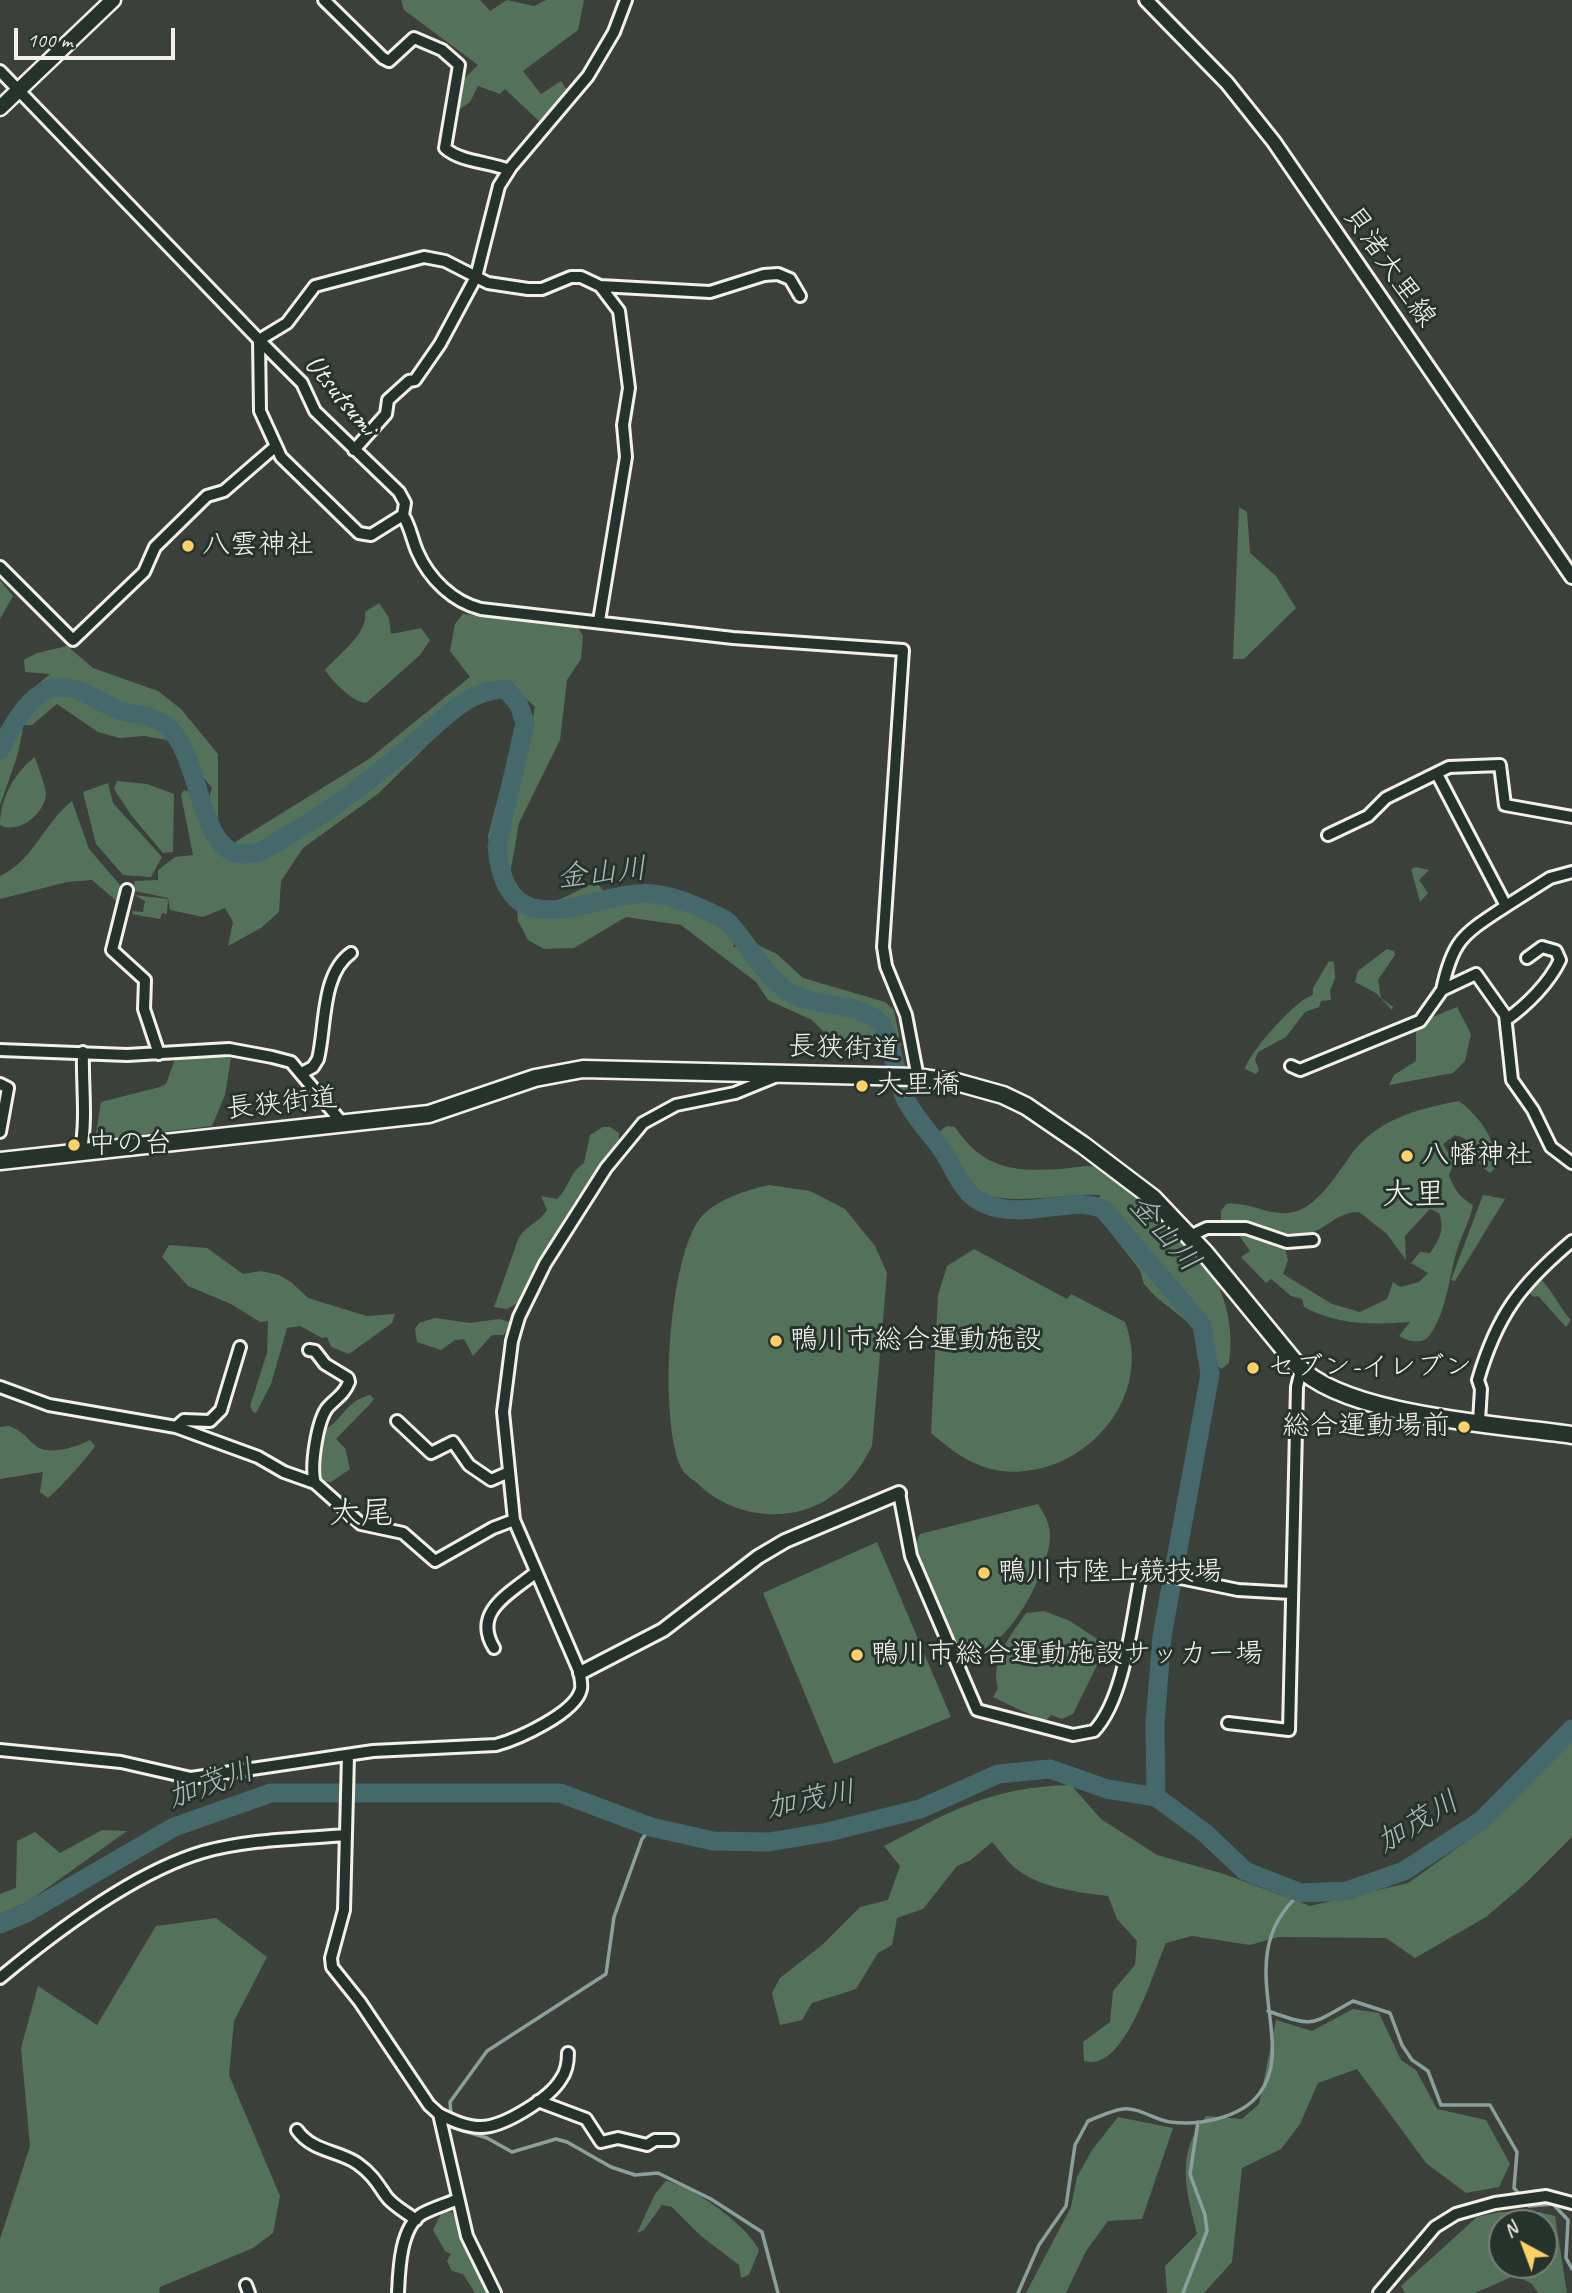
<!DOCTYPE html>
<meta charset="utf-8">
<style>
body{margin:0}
#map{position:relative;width:1572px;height:2293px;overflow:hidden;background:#3b403a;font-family:Caveat,sans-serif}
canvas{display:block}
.north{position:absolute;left:1488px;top:2209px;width:70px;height:70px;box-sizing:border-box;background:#26332d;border:2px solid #787f78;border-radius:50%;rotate:319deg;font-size:19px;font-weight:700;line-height:28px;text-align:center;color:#f4f1e8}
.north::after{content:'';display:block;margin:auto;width:24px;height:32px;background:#ffd166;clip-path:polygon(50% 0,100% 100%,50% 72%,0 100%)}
.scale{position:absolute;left:14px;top:28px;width:161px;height:32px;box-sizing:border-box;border:4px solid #f4f1e8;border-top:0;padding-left:9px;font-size:21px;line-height:24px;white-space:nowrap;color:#f4f1e8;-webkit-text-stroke:5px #26332d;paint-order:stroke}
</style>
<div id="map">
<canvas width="1572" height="2293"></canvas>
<div class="north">N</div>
<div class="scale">100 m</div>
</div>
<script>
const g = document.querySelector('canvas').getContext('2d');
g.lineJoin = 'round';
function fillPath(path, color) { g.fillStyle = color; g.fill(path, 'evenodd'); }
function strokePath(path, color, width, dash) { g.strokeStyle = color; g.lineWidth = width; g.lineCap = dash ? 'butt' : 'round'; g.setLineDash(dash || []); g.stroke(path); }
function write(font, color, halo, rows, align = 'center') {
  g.font = font + ' Caveat,"Klee One",sans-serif'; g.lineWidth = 6; g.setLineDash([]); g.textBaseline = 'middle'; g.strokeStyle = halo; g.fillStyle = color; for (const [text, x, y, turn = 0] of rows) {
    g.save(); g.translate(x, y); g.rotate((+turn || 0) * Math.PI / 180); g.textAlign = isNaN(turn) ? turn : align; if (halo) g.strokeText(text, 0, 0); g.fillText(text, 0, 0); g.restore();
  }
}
fillPath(new Path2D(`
 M401 0H480L490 11 507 0 534 6 546 0H584L578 30 523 71 541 94 561 81 568 92 539 121 505 89 500 94 478 86 470 102 460 109V83L478 65 404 10Z
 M1239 507 1247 512 1250 553 1276 576 1296 608 1244 659H1233Z
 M0 580 13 596 0 619Z
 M379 603 389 618 391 634 421 628 430 640 420 655 366 703C351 701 333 682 325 670 338 655 369 633 365 612Z
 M463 614 577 626 583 636 581 659 567 680 560 740 519 823 510 874 491 862 488 836 506 767 529 737 535 707 521 694 468 705 379 793 303 848 281 881 279 912 261 928 228 946 233 922 225 908 203 917 170 910 168 898 135 891 134 881 158 880V870L175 857 193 855 181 795 184 790 209 798 212 788 173 741 144 736 119 738 98 732 57 704 32 725H21L17 712 30 691 50 674 25 672 24 660 37 653 67 646 93 668 158 691 181 709 218 754V835L232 844 369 759 470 677 450 651 455 624Z
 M18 728 23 729 17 757 0 805V740Z
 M35 757C37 765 47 789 46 795 44 814 18 835 0 825 0 798 15 772 35 757Z
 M117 781 147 784 174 794 173 852 163 853 131 815 114 789Z
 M108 783 113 803 162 857 151 877 123 875 96 844 83 792Z
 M72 801 89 849 120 885V904L92 880 67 882 0 899V876C33 861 44 823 72 801Z
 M1416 867 1429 870 1419 880 1428 893 1420 902 1411 869Z
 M597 883 606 894C659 888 697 887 738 924L733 938 734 948 745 939 777 954 803 978 885 1002 894 1010 901 1046 897 1051 879 1053 866 1035 842 1040 830 1038 812 1020 768 1000 756 982 681 925 626 917 574 948 544 949 528 940 518 921 517 906C530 901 542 906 555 901 570 896 581 887 597 883Z
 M134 895 168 899 167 914 162 913 160 919 132 914 133 911 143 912 145 901Z
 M1387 949 1394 951 1395 955 1378 980 1381 998 1393 1007 1392 1010 1376 993 1355 982 1358 971Z
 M1329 961 1334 962 1335 978 1330 991 1331 1000 1321 1001 1319 1007 1305 1012 1286 1037 1258 1052 1255 1060 1259 1070 1256 1074 1245 1069C1249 1053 1297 998 1313 995V988Z
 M1457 1007 1471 1034 1465 1061 1453 1073 1389 1085 1394 1075 1416 1061V1030L1428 1019Z
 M202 1056 231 1058 225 1095 212 1126 95 1140 101 1102 160 1087 166 1084 175 1059Z
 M1459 1101C1479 1116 1498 1141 1496 1167L1490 1173 1481 1166 1464 1138 1455 1135 1443 1144 1454 1163 1449 1175C1454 1189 1460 1198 1473 1205 1470 1221 1463 1232 1458 1247 1449 1274 1447 1313 1429 1336 1422 1345 1407 1341 1399 1336L1410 1322C1371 1325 1338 1325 1304 1307L1302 1299 1291 1296 1271 1279 1266 1283 1241 1257 1250 1251 1238 1234 1247 1231 1285 1248 1288 1260 1283 1274 1332 1304 1360 1312 1387 1299 1393 1282 1400 1287 1419 1282 1428 1273 1411 1263 1420 1252 1430 1253C1440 1239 1445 1229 1439 1213L1430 1209 1405 1236 1406 1260 1387 1234 1359 1212C1336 1212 1325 1231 1308 1233 1277 1238 1251 1221 1221 1221V1211L1226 1204C1250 1200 1274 1221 1300 1210 1319 1202 1336 1176 1348 1159 1374 1120 1416 1109 1459 1101Z
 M947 1126 955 1127C983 1169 1014 1172 1061 1169 1074 1168 1085 1164 1098 1167 1123 1174 1204 1256 1216 1281 1229 1307 1233 1335 1229 1363L1221 1369 1214 1362 1209 1339 1156 1297 1144 1284 1140 1270 1096 1214 1100 1195C1065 1192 997 1210 972 1187 957 1173 954 1151 940 1137L941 1130Z
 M603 1127H610L619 1133V1141C578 1190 547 1246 518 1303L507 1309 494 1307 519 1237C528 1224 539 1223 547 1210L541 1196 557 1199C569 1188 569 1173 584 1163L590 1135Z
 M769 1185 810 1191 845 1209 875 1246 887 1273 872 1446C861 1467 849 1485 829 1498 788 1526 730 1516 697 1483 692 1479 684 1474 682 1469 658 1424 668 1254 702 1216 718 1199 747 1190 769 1185Z
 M1483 1195 1505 1199 1455 1281 1451 1280Z
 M169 1245 207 1248 243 1274 261 1271 279 1275 291 1282 308 1298 367 1316 395 1314 392 1323 349 1354 331 1347 327 1337 322 1338 300 1326 287 1328 271 1384 256 1413 253 1412 250 1406 267 1353 268 1321 260 1322 231 1304 188 1286 162 1257Z
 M974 1249 1067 1299 1071 1294 1125 1322C1155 1400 1081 1480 1001 1471 973 1467 952 1451 931 1433L938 1295 947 1266Z
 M1538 1277C1553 1289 1558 1307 1571 1320L1566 1327 1538 1296 1534 1297 1525 1290Z
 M435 1318 470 1323 499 1319 510 1322 509 1329 503 1335H492L473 1356 464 1339 455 1340 441 1350 417 1342 415 1329 419 1323Z
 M370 1395 374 1399 371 1403 336 1439 345 1448 350 1469 331 1482 318 1481 323 1430C344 1421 343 1402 370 1395Z
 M9 1426C22 1430 26 1438 36 1446 48 1456 77 1447 90 1440L95 1446C91 1454 56 1492 48 1498L40 1492 43 1472 0 1479V1427Z
 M1038 1504C1045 1515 1051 1525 1050 1539 1048 1572 1003 1664 961 1652L915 1545 920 1534Z
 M877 1542 951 1717 834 1764 763 1593Z
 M1044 1611 1070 1621 1100 1641 1103 1653 1073 1714 1062 1719 1051 1715 1045 1722 993 1697 998 1688C990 1660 1011 1635 1026 1613Z
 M1572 1739V1837L1527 1882 1486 1917 1415 1958 1386 1938 1278 1937 1250 1945 1192 1936 1166 1943C1153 1971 1125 2074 1084 2061L1083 2042 1110 2022 1113 1991 1135 1965 1137 1941 1117 1919 1108 1896C1078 1892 1038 1888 1014 1867 1006 1860 999 1849 992 1842L971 1860 957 1866 923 1909 897 1918 892 1945 878 1953 856 1989 812 2003 802 2020 780 2025 772 1993 780 1978 822 1945 860 1907 888 1900 900 1866 884 1846C953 1810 991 1787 1071 1785L1101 1819 1157 1855 1224 1874 1310 1906 1408 1883 1463 1844Z
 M102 1830 127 1831 29 1901 0 1914V1894L16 1888 17 1841 35 1832 60 1853Z
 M216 1918 267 1957 234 2021 229 2075 280 2196 273 2233 253 2248 160 2287 159 2293H0V2239L30 2146 21 2048 38 1986 97 2025 156 1926Z
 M1353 2009 1379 2013 1401 2060 1416 2070 1437 2109 1486 2120 1510 2164 1499 2187 1466 2193 1426 2163 1357 2069 1318 2083 1300 2124 1281 2149 1242 2168 1232 2262 1204 2293H1167L1165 2266 1197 2234C1186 2189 1175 2155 1206 2116L1242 2119 1259 2104 1276 2020 1312 2031Z
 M1118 2117 1173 2128 1142 2219 1108 2221 1086 2251 1066 2293H1026L1071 2207 1077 2177 1092 2150Z
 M666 2181C693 2186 747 2225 759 2250L749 2275 741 2278 739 2265 701 2236 672 2207 662 2205 644 2230 637 2233 655 2194Z
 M442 2212H452L490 2293H475L463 2274 452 2271 447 2261 451 2254 445 2251 433 2230Z
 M1500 2212H1539L1555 2216 1567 2293H1538L1532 2284 1516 2275 1475 2293H1405L1401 2286 1477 2217ZM1502 2223H1544V2265H1502Z`), '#54725a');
strokePath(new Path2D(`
 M651 1827 642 1839 614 1917 606 1974 487 2051 450 2102 452 2127 487 2138 512 2152 556 2139 567 2142 611 2167 635 2175 658 2173 711 2199 762 2232 778 2293
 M1268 2011C1316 2028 1310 2025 1353 2001L1390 2013 1402 2045 1412 2060 1428 2071 1441 2105H1490L1517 2152 1514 2188 1520 2195
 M1529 2206 1553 2204 1568 2220 1566 2258 1572 2269
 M1018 2293 1039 2245 1066 2206 1075 2145 1088 2121C1099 2117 1112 2110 1123 2109 1138 2107 1155 2120 1170 2122 1198 2126 1241 2118 1259 2094 1300 2042 1227 1956 1301 1893
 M1183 2293 1207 2231 1205 2215 1190 2174 1198 2122`), '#8b9f9d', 3.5);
strokePath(new Path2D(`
 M0 750C12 725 35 680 70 688 86 692 103 704 118 710 135 715 155 715 168 727 202 758 198 850 241 854 262 855 272 844 289 835 334 809 377 774 417 741 434 727 452 708 471 698 483 692 493 689 506 689L519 705 525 723 497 847C506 945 576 901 636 894 660 891 686 901 707 911 714 915 725 918 730 924 749 945 764 976 789 992 815 1009 871 1001 884 1029 895 1051 895 1078 906 1100 914 1116 929 1132 940 1147 952 1163 959 1187 976 1199 1017 1226 1072 1192 1104 1210L1202 1325 1210 1374 1162 1636 1155 1723 1156 1797
 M0 1924 26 1913 174 1827 271 1793H560L651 1827 713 1841 769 1842 828 1832 920 1809 998 1774 1050 1769 1107 1789 1156 1797 1205 1833 1245 1871 1301 1893 1347 1891 1404 1871 1482 1820 1572 1729`), '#45686b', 19);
const minor = new Path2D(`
 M324 0 383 58 389 61 414 38 442 50 459 65 445 148C460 162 490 162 509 170
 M0 71 259 340 260 411 276 446 281 457 359 533 371 535 403 515C410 526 412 539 417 551 429 579 453 602 481 609L733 638 903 650 883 947 886 966 906 1015 918 1078
 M354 450 386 414 388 400 409 381 415 380 440 344 476 277 499 186 511 167 588 76 614 32 626 0
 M403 515 405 503 399 492 315 411 302 383 259 340 287 323 315 286 424 257 445 261 488 283 528 289H542L571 277H581L600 286 710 292 764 275 778 274 790 279 800 296
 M0 567 73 640 144 572 155 547 207 496 224 491 276 446
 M599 621 626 457 623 425 629 388 619 311 600 286
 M1437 774 1506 906C1464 934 1453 938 1442 990L1476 974 1505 1015 1512 1080 1533 1110 1551 1147 1572 1163
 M1328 835 1368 816 1386 798 1449 767 1500 765 1505 805 1572 817
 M127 890 112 950 145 980 144 1009 159 1054
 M1506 906 1550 878 1572 872
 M1506 1020C1527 1005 1549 983 1560 960L1556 951 1542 947 1527 958
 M0 1050 127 1055 229 1049 272 1057 291 1062 344 1125
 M1291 1066 1300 1070 1420 1021 1442 990
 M302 1073 313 1067 318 1059C326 1027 321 974 351 953
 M0 1084 8 1088 0 1132
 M81 1150C87 1117 82 1085 83 1052
 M1190 1236 1207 1228H1246L1287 1242 1313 1240
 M309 1350 315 1351 325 1364 348 1378 349 1382C344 1395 336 1398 328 1407 317 1420 310 1468 315 1483
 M0 1387 49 1405 176 1427 258 1457 284 1472 315 1483 361 1524 403 1533 435 1561 493 1528 514 1520
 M397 1421 431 1453 453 1442 469 1465 491 1480 509 1472
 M1479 1421 1481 1389 1478 1380C1497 1315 1520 1285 1572 1241
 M176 1427 184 1420 210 1421 221 1410 240 1347
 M899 1493 911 1556 977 1710 1073 1735 1094 1731C1126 1697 1132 1615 1142 1570L1238 1590 1291 1593
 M494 1648C472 1612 509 1594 535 1573
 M1228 1723 1289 1730 1297 1387 1301 1370
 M0 1750 121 1762 191 1778 373 1751 496 1745C518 1739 576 1713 581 1689 582 1684 580 1678 580 1673L514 1520 503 1412 512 1341 519 1317 545 1264 606 1168 643 1123 676 1105 735 1093 779 1075
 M348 1756 344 1910 331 1958 332 1967 360 2002 429 2105 439 2114 467 2236 495 2293
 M0 1978C54 1933 135 1872 203 1852 249 1839 299 1839 346 1835
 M538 2101 586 2119 601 2142 618 2138 647 2145 655 2140H672
 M439 2114C453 2121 466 2127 481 2127 504 2127 550 2098 561 2079 567 2071 568 2062 568 2053
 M297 2130C312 2152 341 2151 358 2164 372 2174 377 2183 386 2196 392 2205 407 2213 416 2220
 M246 2285 249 2293
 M398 2293C399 2271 400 2227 422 2214 433 2208 447 2204 458 2199
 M1379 2293 1435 2227 1456 2214 1495 2203 1546 2196 1572 2203`);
const tertiary = new Path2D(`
 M1146 0 1227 83 1274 142 1572 577
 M580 1673 663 1630 758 1557 785 1541 899 1493`);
const secondary = new Path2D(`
 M0 108 113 0`);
const primary = new Path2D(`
 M0 1161 429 1114 535 1078 583 1069 915 1077 960 1083 1003 1095 1026 1106 1083 1145 1153 1198 1205 1253 1297 1365C1343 1416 1503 1425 1572 1435`);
strokePath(minor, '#f4f1e8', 16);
strokePath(tertiary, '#f4f1e8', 18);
strokePath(secondary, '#f4f1e8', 19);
strokePath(primary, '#f4f1e8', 21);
strokePath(minor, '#26332d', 10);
strokePath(tertiary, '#26332d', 12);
strokePath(secondary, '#26332d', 14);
strokePath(primary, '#26332d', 16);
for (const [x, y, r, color] of [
 [188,546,7,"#ffd166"],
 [862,1086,7,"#ffd166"],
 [74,1145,7,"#ffd166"],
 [1407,1156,7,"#ffd166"],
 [776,1341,7,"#ffd166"],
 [1253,1368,7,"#ffd166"],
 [1464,1427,7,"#ffd166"],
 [984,1573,7,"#ffd166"],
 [857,1655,7,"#ffd166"]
]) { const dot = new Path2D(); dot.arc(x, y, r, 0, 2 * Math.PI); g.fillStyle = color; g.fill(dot); strokePath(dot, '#26332d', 2.5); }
write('28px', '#f4f1e8', '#26332d', [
 ["貝渚大里線",1389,267,55],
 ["Utsutsumi",340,396,50],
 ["長狭街道",844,1049,2],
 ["長狭街道",282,1104,-6]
]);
write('28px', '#f4f1e8', '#26332d', [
 ["八雲神社",202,546],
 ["大里橋",876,1086],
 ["中の台",88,1145],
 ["八幡神社",1421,1156],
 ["鴨川市総合運動施設",790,1341],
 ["セブン-イレブン",1267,1368],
 ["総合運動場前",1450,1427,"right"],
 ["鴨川市陸上競技場",998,1573],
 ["鴨川市総合運動施設サッカー場",871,1655]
], 'left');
write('italic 30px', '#aebab6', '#26332d', [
 ["金山川",602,874,-6],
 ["金山川",1164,1234,49],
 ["加茂川",211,1785,-20],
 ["加茂川",811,1801,-11],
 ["加茂川",1418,1823,-31]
]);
write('32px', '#f4f1e8', '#26332d', [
 ["大里",1414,1196],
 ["太尾",361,1515]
]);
</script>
